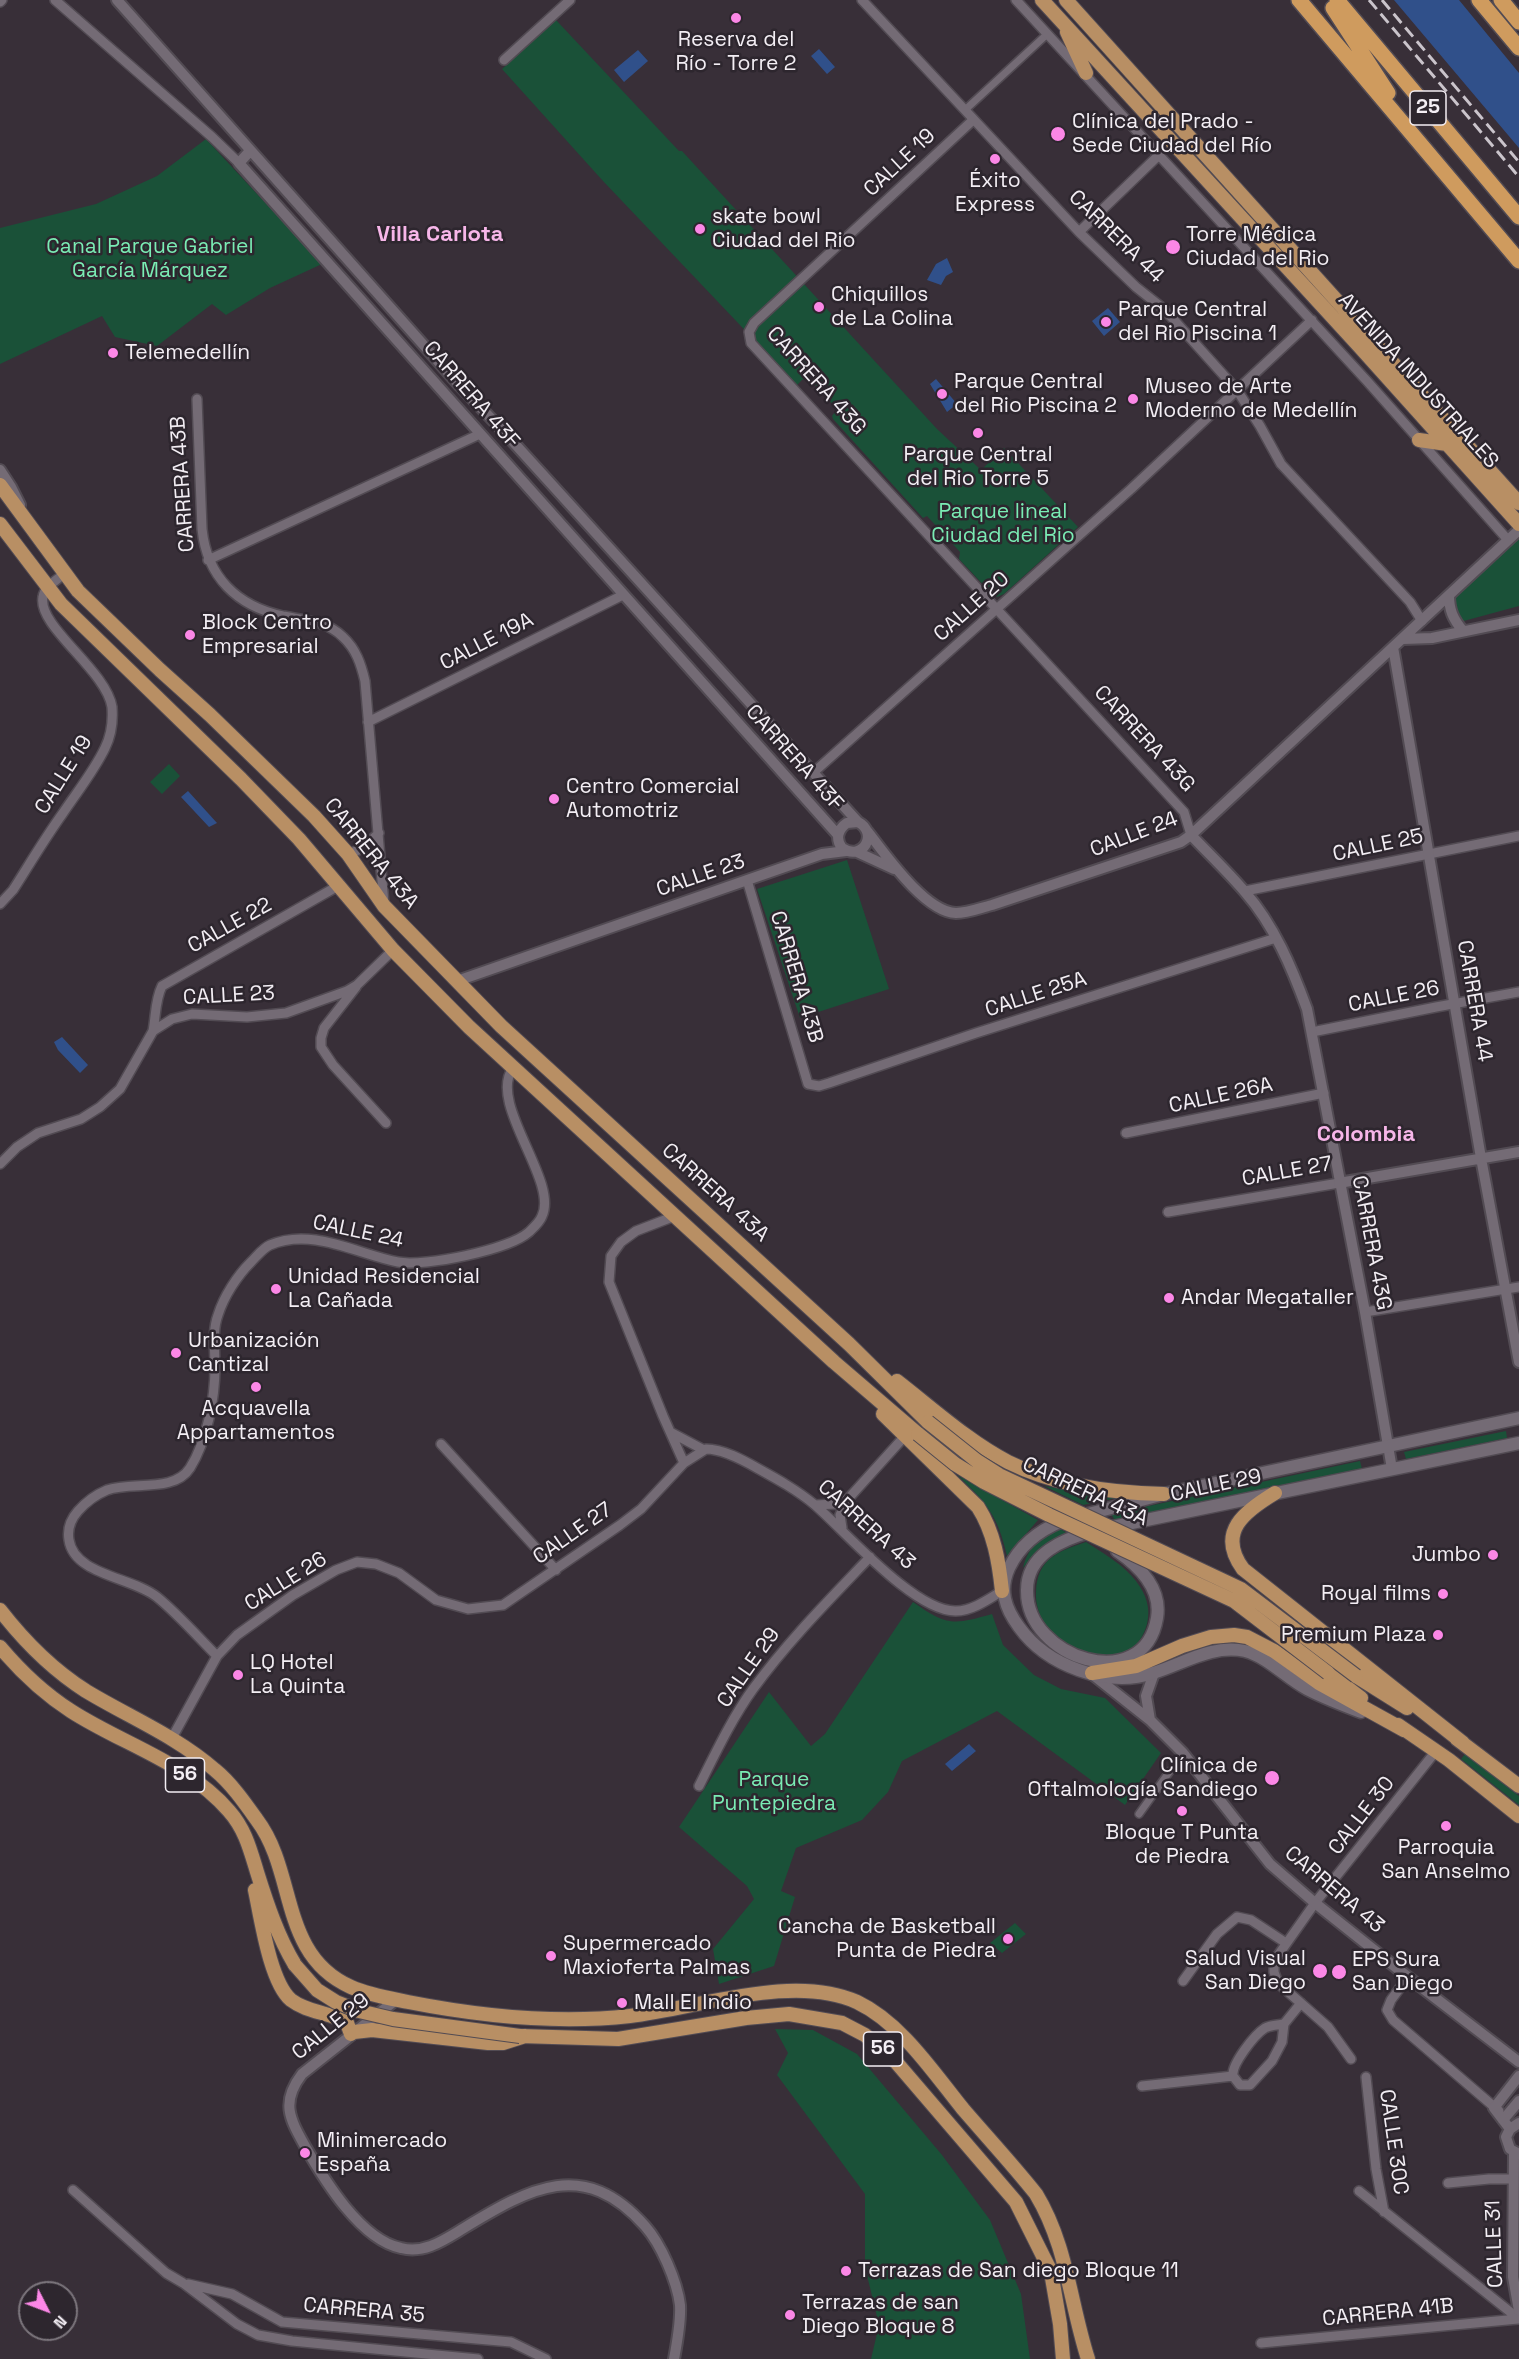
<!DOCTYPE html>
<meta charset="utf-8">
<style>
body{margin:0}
#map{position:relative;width:1519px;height:2359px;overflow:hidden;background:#382f38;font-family:"Space Grotesk",sans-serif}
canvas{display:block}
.north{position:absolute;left:18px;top:2281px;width:60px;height:60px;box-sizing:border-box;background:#2d262e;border:2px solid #7c767d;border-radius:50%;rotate:132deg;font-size:16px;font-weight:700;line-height:24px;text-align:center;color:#f3eef4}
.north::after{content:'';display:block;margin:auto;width:21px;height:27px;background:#fb87e6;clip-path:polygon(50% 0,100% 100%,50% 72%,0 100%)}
</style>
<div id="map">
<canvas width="1519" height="2359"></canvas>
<div class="north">N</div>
</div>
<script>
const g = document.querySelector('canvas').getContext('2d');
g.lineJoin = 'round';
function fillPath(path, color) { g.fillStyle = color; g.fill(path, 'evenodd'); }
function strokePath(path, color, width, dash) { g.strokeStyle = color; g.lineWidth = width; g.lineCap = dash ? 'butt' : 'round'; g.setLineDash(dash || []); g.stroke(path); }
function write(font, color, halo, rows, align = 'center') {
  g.font = font + ' "Space Grotesk",sans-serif'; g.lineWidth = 5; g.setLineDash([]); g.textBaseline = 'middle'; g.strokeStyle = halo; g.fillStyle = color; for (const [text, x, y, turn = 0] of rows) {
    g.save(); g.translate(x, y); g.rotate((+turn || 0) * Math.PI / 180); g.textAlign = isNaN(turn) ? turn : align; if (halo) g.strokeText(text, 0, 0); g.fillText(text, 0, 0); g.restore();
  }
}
fillPath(new Path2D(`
 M556 20 679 151H682L937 429 981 470 1004 448 1078 527 1004 594 997 597 992 594 959 559 960 552 927 516 923 518 833 419 832 416 837 409 809 378 802 380 797 385 603 181 502 69Z
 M206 139 322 264 270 288 226 315 212 304 157 346 115 337 102 316 0 364V228L96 204 157 176Z
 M1519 534V606L1460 622 1453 605 1454 595Z
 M169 764 180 776 162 794 150 782Z
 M847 860 889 989 800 1018 757 889Z
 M1506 1431 1507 1438 1406 1459 1404 1452Z
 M1360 1461 1362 1469 1116 1522 1111 1514Z
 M957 1475 1038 1520 1007 1556C998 1516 987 1503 957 1475Z
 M1044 1486 1116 1498 1083 1505Z
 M1057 1527 1067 1533C1048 1541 1036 1551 1023 1568 1028 1547 1040 1537 1057 1527Z
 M1086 1542C1103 1553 1124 1565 1136 1581 1146 1594 1151 1608 1147 1624 1129 1689 1033 1649 1036 1592 1037 1559 1058 1551 1086 1542Z
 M913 1602C947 1626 953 1625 992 1614L1003 1645 1034 1675 1061 1689 1105 1698 1161 1753 1125 1805 997 1711 902 1761 888 1792 862 1820 796 1848 781 1891 795 1897 774 1966 719 1984 713 1949 754 1899 747 1886 679 1827 769 1692 811 1746 825 1734Z
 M1465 1754 1519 1796V1805L1461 1759Z
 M1015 1923 1026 1934 1002 1953 990 1943Z
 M775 2029 813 2030 857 2054 942 2155 990 2220 1021 2294 1030 2359H871L879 2325 865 2267V2194L777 2075 788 2053Z`), '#1a5138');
fillPath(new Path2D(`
 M1394 0H1459L1519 73V148Z
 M819 49 835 67 827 74 811 56Z
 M638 50 648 61 624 82 614 70Z
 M947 258 953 272 946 276 941 285 927 280 936 264Z
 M1108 308 1120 322 1104 336 1092 321Z
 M936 379 957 404 947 412 930 384Z
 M188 791 217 823 209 827 181 797Z
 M62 1037 88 1065 80 1073 58 1050 54 1042Z
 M969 1744 976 1751 952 1771 945 1764Z`), '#30508a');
const pedestrian = new Path2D(`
 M965 110 1044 37
 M1139 1814 1170 1771`);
const minor = new Path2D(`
 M55 0 212 137 239 163
 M862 0 1079 232 1136 287 1165 310 1237 390 1260 426 1281 464 1410 602 1422 621
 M1016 0 1367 381 1508 540
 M0 2 2 0
 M504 60 570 0
 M973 120 754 323 749 332 751 343 1184 812 1191 835
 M1079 232 1160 154
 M197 399 202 529C207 577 237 606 283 616 304 620 327 621 343 637 356 649 361 664 365 681L384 904
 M208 560 480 434
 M368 722 623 595
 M814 772 1131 489 1312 320
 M348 854 361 849 379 833
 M747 880 808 1084 819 1086 829 1083 976 1033 1276 938
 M1245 891 1519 836
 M0 904 13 890C29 865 45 838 63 813 77 792 94 771 105 748 111 736 113 720 112 707 106 670 37 626 43 597 44 587 57 580 64 574
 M356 987 324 1028 321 1038V1047L333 1065 386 1123
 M153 1031C156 1015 155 1000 162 986L338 886
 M1312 1032 1436 1007 1519 992
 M1126 1133 1324 1093
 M0 1164 17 1147 38 1133 81 1119 100 1107 120 1089 153 1031 172 1019 192 1014 247 1017 286 1013 347 991 357 985 393 950
 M1168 1212 1339 1183
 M675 1216 636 1231 621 1242 611 1256 609 1282 663 1416 684 1463
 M1365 1312 1519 1287
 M672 1433 704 1450
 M441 1444 556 1570
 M815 1505 836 1504 848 1499
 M842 1528 840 1515 848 1499 904 1437
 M217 1656C197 1636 178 1614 157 1597 132 1577 74 1575 69 1540 67 1529 71 1519 78 1511 86 1502 95 1495 107 1490 132 1481 174 1493 190 1468 207 1441 215 1398 215 1367 215 1350 212 1331 218 1315 224 1296 237 1276 251 1262 257 1256 263 1248 270 1245 312 1227 357 1254 398 1262 424 1267 509 1250 529 1232 533 1228 540 1222 542 1216 559 1181 487 1103 513 1068
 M172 1738 217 1656 237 1635 293 1595 336 1570 357 1562 376 1564 399 1573 436 1600 468 1609 503 1605 620 1525 641 1509 684 1463 706 1449C723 1449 743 1460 757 1468 777 1479 797 1490 815 1505 846 1532 915 1612 956 1611 972 1611 989 1599 1002 1591
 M699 1786C715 1754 732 1718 753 1689 788 1641 829 1600 870 1557
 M1408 1977 1391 2000 1387 2010 1393 2020 1499 2111
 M1183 1981 1217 1934 1237 1917 1251 1920 1286 1943
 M1351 2059 1328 2027 1278 1983 1274 1972V1961L1315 1903 1436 1751
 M1233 2076C1231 2065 1254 2035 1265 2028 1270 2025 1278 2025 1284 2024
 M1366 2077 1376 2169 1384 2212
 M1142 2086 1233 2076 1240 2085H1250L1272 2061 1282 2042 1284 2024 1301 2003
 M1448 2183 1489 2179H1513
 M73 2190 166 2273 183 2283 237 2324 258 2335 292 2341 478 2359
 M1359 2191 1519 2319
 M188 2284 232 2294 282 2322 511 2342 546 2359
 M1261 2343 1518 2319`);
const tertiary = new Path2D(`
 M117 0 460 386 505 433 858 822C879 833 863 862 842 848 835 839 838 829 847 823L858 822
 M250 151 239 163 838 835
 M0 470 11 487 20 505
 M1449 595C1449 610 1453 619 1463 631
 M1403 639 1432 638 1519 620
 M1393 647 1481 1158 1519 1362
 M868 832C885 854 925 912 956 913 968 913 980 908 992 905L1181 842 1191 835 1519 530
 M1191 835C1209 854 1228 872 1245 892 1274 925 1292 968 1307 1009L1365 1312 1392 1469
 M857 852 894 869
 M457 981 822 854 846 851
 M1339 1183 1519 1152
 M1092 1674 1150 1720 1183 1753 1270 1864 1315 1903 1408 1977 1519 2062
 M1150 1720 1146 1696 1154 1673
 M397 1999 302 2074C280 2103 290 2119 306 2148 325 2181 361 2240 401 2248 425 2254 444 2240 464 2228 530 2188 584 2157 645 2226 661 2244 677 2281 680 2305 681 2321 677 2343 674 2359
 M1503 2120 1519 2101
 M1510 2129 1494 2108 1519 2076
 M1514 2152 1513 2277 1519 2311
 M1519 2154 1510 2149 1506 2137 1510 2129 1519 2123`);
const secondary = new Path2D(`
 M1117 1551C1139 1566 1162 1589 1157 1618 1144 1696 1026 1659 1027 1590 1027 1554 1063 1539 1093 1531L1519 1443
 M1361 1712C1343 1705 1324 1698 1307 1689 1286 1678 1268 1657 1245 1651 1212 1644 1183 1664 1153 1673 1107 1688 1047 1666 1019 1627 1005 1608 999 1590 1009 1568 1020 1545 1040 1530 1062 1521L1164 1494 1519 1418`);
const primary = new Path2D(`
 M1042 0 1360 347 1519 524
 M1066 0 1519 503
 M1067 32 1086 73
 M1419 440 1447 444
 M0 485 78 591 160 670 210 715 314 816 348 854 384 906 501 1026 849 1344 928 1422
 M0 524 61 604 241 779 299 839 393 950 469 1027 834 1362 918 1434
 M897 1381C933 1409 968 1441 1008 1462 1056 1486 1112 1493 1164 1494
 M883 1414 978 1507C994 1532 999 1562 1002 1591
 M1275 1493C1245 1511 1216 1532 1243 1569L1463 1743
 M0 1610C24 1641 53 1670 86 1691 129 1717 176 1736 215 1770 231 1783 245 1803 257 1820 297 1873 279 1955 351 1987 369 1995 388 1998 408 2002 479 2016 558 2024 630 2016 699 2008 793 1973 857 2002 901 2023 933 2072 963 2109 987 2137 1013 2165 1036 2194 1067 2245 1070 2303 1088 2359
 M0 1647C21 1672 43 1693 71 1711 122 1744 188 1763 229 1811 245 1829 250 1849 257 1872 267 1904 278 1937 295 1965
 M1092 1673 1136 1666 1182 1646 1211 1637 1234 1635 1247 1637 1274 1651 1319 1683 1404 1730
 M1328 1673 1361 1698
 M1356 1676 1407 1708
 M1398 1725 1449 1760 1519 1816
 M1457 1739 1519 1786
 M255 1890C261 1918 270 1982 291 2000 308 2013 330 2012 347 2023L351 2034
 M354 2032 372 2030 488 2043H503L525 2036
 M520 2036 618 2039 746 2018 789 2014 842 2023 865 2035 896 2062 1016 2202 1051 2272 1060 2324 1063 2359`);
const trunk = new Path2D(`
 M1299 0 1519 261
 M1337 0 1519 217
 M1479 0 1519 48
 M1501 0 1519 22
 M1333 8 1388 93`);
strokePath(pedestrian, '#524b53', 10);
strokePath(minor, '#524b53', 12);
strokePath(tertiary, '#524b53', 14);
strokePath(secondary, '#524b53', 15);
strokePath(primary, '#524b53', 16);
strokePath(trunk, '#524b53', 18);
strokePath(pedestrian, '#746b75', 7);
strokePath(minor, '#746b75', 9);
strokePath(tertiary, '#746b75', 10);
strokePath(secondary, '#746b75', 12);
strokePath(primary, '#b88f64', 14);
strokePath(trunk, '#cf9b5e', 15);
strokePath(new Path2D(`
 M1369 0 1519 177
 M1382 0 1519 162`), '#cac4cb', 3, [12, 6]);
const primaryBridge = new Path2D(`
 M928 1422 977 1461 999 1475 1241 1589 1356 1676
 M918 1434 955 1464 984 1482 1049 1515 1234 1601 1328 1673
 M295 1965 317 1990 336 2002 359 2011 393 2019 520 2036`);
strokePath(primaryBridge, '#524b53', 16, []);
strokePath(primaryBridge, '#b88f64', 14);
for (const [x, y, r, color] of [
 [736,18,6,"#fb87e6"],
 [1058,134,8,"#fb87e6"],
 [995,159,6,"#fb87e6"],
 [700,229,6,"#fb87e6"],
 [1173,247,8,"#fb87e6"],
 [819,307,6,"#fb87e6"],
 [1106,322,6,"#fb87e6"],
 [113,353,6,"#fb87e6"],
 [942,394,6,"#fb87e6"],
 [1133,399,6,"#fb87e6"],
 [978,433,6,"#fb87e6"],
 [190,635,6,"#fb87e6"],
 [554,799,6,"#fb87e6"],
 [276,1289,6,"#fb87e6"],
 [1169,1298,6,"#fb87e6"],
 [176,1353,6,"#fb87e6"],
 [256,1387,6,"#fb87e6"],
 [1493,1555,6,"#fb87e6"],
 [1443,1594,6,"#fb87e6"],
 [1438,1635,6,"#fb87e6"],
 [238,1675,6,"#fb87e6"],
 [1272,1778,8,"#fb87e6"],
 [1182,1811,6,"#fb87e6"],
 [1446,1826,6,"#fb87e6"],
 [1008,1939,6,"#fb87e6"],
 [551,1956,6,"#fb87e6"],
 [1320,1971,8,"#fb87e6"],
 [1339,1972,8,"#fb87e6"],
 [622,2003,6,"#fb87e6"],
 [305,2153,6,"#fb87e6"],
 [846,2271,6,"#fb87e6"],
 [790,2315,6,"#fb87e6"]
]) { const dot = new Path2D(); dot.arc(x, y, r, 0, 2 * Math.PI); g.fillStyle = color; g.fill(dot); strokePath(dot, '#2d262e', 2); }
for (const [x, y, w] of [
 [1428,108,36],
 [185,1775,39],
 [883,2049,39]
]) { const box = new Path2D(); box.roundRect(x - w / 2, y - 17, w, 34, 4.5); g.fillStyle = '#2d262e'; g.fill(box); strokePath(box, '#f3eef4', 1.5); }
write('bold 20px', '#f3eef4', null, [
 ["25",1428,108],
 ["56",185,1775],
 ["56",883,2049]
]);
write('21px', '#f3eef4', '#2d262e', [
 ["Reserva del",736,40,"center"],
 ["Río - Torre 2",736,64,"center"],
 ["Clínica del Prado -",1072,122],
 ["Sede Ciudad del Río",1072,146],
 ["Éxito",995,181,"center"],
 ["Express",995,205,"center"],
 ["skate bowl",712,217],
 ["Ciudad del Rio",712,241],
 ["Torre Médica",1186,235],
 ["Ciudad del Rio",1186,259],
 ["Chiquillos",831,295],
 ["de La Colina",831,319],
 ["Parque Central",1118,310],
 ["del Rio Piscina 1",1118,334],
 ["Telemedellín",125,353],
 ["Parque Central",954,382],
 ["del Rio Piscina 2",954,406],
 ["Museo de Arte",1145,387],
 ["Moderno de Medellín",1145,411],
 ["Parque Central",978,455,"center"],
 ["del Rio Torre 5",978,479,"center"],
 ["Block Centro",202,623],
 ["Empresarial",202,647],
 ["Centro Comercial",566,787],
 ["Automotriz",566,811],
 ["Unidad Residencial",288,1277],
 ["La Cañada",288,1301],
 ["Andar Megataller",1181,1298],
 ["Urbanización",188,1341],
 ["Cantizal",188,1365],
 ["Acquavella",256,1409,"center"],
 ["Appartamentos",256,1433,"center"],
 ["Jumbo",1481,1555,"right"],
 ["Royal films",1431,1594,"right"],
 ["Premium Plaza",1426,1635,"right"],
 ["LQ Hotel",250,1663],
 ["La Quinta",250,1687],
 ["Clínica de",1258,1766,"right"],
 ["Oftalmología Sandiego",1258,1790,"right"],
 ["Bloque T Punta",1182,1833,"center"],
 ["de Piedra",1182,1857,"center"],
 ["Parroquia",1446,1848,"center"],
 ["San Anselmo",1446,1872,"center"],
 ["Cancha de Basketball",996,1927,"right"],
 ["Punta de Piedra",996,1951,"right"],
 ["Supermercado",563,1944],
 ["Maxioferta Palmas",563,1968],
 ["Salud Visual",1306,1959,"right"],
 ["San Diego",1306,1983,"right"],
 ["EPS Sura",1352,1960],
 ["San Diego",1352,1984],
 ["Mall El Indio",634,2003],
 ["Minimercado",317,2141],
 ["España",317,2165],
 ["Terrazas de San diego Bloque 11",858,2271],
 ["Terrazas de san",802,2303],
 ["Diego Bloque 8",802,2327]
], 'left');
write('21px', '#f3eef4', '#2d262e', [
 ["CALLE 19",900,163,-43],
 ["CARRERA 44",1116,237,44],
 ["CARRERA 43G",816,381,48],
 ["AVENIDA INDUSTRIALES",1418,381,48],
 ["CARRERA 43F",471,395,49],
 ["CARRERA 43B",183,484,-94],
 ["CALLE 20",972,607,-42],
 ["CALLE 19A",487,642,-27],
 ["CARRERA 43G",1144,739,47],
 ["CARRERA 43F",794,758,48],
 ["CALLE 19",64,775,-58],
 ["CALLE 24",1134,835,-21],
 ["CALLE 25",1378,846,-12],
 ["CARRERA 43A",371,854,51],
 ["CALLE 23",701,876,-19],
 ["CALLE 22",230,926,-29],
 ["CARRERA 43B",796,977,73],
 ["CALLE 25A",1036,995,-18],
 ["CALLE 23",229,996,-3],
 ["CALLE 26",1394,997,-11],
 ["CARRERA 44",1474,1001,80],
 ["CALLE 26A",1221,1096,-12],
 ["CALLE 27",1287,1172,-10],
 ["CARRERA 43A",715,1193,42],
 ["CALLE 24",358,1232,12],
 ["CARRERA 43G",1371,1243,79],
 ["CALLE 29",1216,1486,-12],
 ["CARRERA 43A",1085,1492,25],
 ["CARRERA 43",866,1525,42],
 ["CALLE 27",573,1534,-35],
 ["CALLE 26",286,1582,-32],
 ["CALLE 29",749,1668,-55],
 ["CALLE 30",1362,1816,-52],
 ["CARRERA 43",1334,1890,40],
 ["CALLE 29",331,2027,-39],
 ["CALLE 30C",1393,2142,82],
 ["CALLE 31",1495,2244,-92],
 ["CARRERA 35",364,2311,5],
 ["CARRERA 41B",1388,2313,-6]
]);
write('21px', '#7aecb4', '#2d262e', [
 ["Canal Parque Gabriel",150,247],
 ["García Márquez",150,271],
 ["Parque lineal",1003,512],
 ["Ciudad del Rio",1003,536],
 ["Parque",774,1780],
 ["Puntepiedra",774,1804]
]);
write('bold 22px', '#f7b6e9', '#2d262e', [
 ["Villa Carlota",440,235],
 ["Colombia",1366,1135]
]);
</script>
